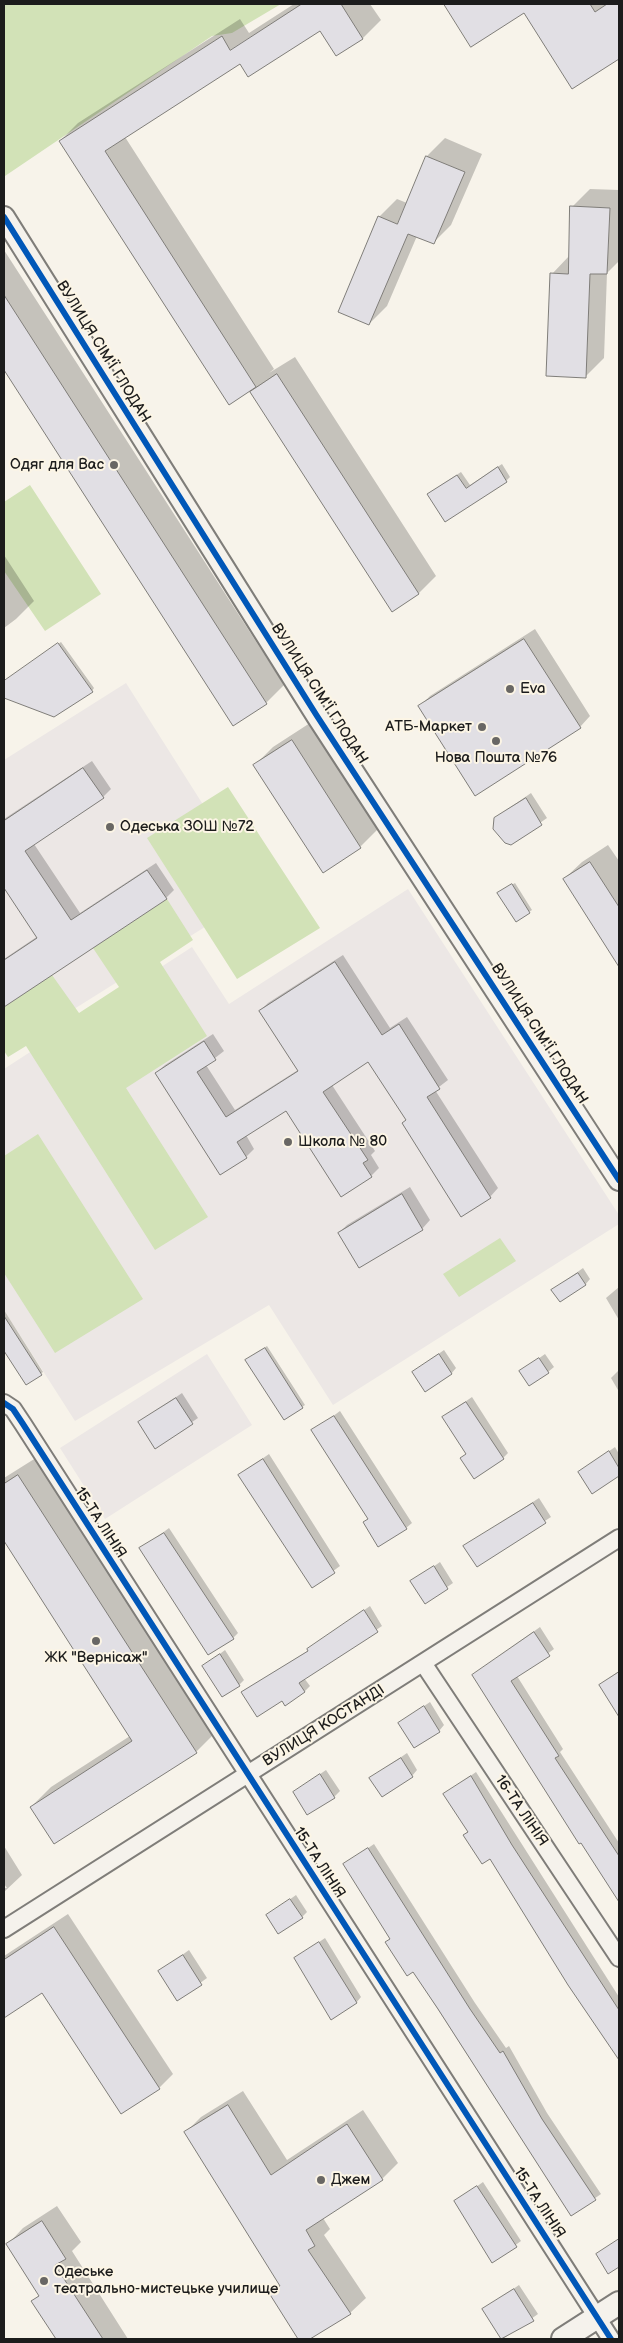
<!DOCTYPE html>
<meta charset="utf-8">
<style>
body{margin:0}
#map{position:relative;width:623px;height:2343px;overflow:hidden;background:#f7f3ea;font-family:"Balsamiq Sans",sans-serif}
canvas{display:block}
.frame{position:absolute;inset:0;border:5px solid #1c1c1c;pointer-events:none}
</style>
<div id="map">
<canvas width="623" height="2343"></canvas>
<div class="frame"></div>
</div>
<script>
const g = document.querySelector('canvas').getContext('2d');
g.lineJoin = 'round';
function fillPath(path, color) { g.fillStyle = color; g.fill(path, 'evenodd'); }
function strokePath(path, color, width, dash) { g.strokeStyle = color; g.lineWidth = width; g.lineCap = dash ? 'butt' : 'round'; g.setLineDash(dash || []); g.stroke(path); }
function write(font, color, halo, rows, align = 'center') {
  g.font = font + ' "Balsamiq Sans",sans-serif'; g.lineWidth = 4; g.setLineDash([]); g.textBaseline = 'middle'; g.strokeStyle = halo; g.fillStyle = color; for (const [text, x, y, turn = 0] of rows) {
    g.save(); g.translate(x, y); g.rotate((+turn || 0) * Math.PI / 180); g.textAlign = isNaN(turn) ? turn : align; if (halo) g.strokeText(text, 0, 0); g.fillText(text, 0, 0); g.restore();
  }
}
fillPath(new Path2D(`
 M126 683 259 893 4 1053V760Z
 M408 889 619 1215V1224L333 1405 269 1305 75 1421 4 1310V1069L192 947 229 1004Z
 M207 1354 252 1425 105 1519 60 1448Z`), '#ece7e5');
fillPath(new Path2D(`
 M4 4H281L232 33 212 36 5 176Z
 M30 485 101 594 45 631 4 571V502Z
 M228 787 320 928 237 979 147 838Z
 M167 899 193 940 160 962 207 1036 126 1088 208 1217 155 1250 26 1046 8 1057 4 1051V1007L52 975 79 1013 119 987 93 948Z
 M38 1134 143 1299 55 1353 4 1273V1156Z
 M500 1238 516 1261 459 1297 443 1274Z`), '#d2e2b7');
fillPath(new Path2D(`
 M294 4H370L381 20 363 38 336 54 320 29 240 62 125 137 274 369 269 373 295 357 436 576 418 594 252 392 256 388 60 141 78 123 240 19 249 33Z
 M445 4H619V57L573 87 525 12 472 45Z
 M445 138 482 154 451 225 433 243 417 236 387 306 369 324 379 217 397 199 407 203 427 156Z
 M590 189 619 190V261L607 273 604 358 586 376 552 274 570 255 572 207Z
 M4 250 284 685 266 703 233 724 4 369Z
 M502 464 510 477 506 481 445 520 428 494 432 491 461 472 470 485Z
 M4 555 34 601 16 619 4 628Z
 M535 629 590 716 580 727 419 707 430 696Z
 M61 642 94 688 92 691 54 716 4 696V682Z
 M310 723 378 829 360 847 255 765 273 747Z
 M92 761 111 789 103 797 34 844 80 913 156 863 174 890 166 898 4 1006V959L38 936 4 886V819Z
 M531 793 547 818 511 843 495 818Z
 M608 845 619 861V965L564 879 582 862Z
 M515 883 532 910 516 920 501 891Z
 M343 955 390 1028 407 1017 448 1080 435 1090 498 1188 490 1197 407 1119 368 1060 332 1085 375 1151 371 1155 379 1168 371 1176 286 1109 246 1135 254 1149 246 1157 156 1073 165 1065 213 1034 224 1051 206 1065 235 1110 298 1070 260 1011 268 1003Z
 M410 1187 430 1220 422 1229 359 1266 339 1233 347 1225Z
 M583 1268 590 1279 585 1285 553 1290Z
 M619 1287V1320L606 1298Z
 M4 1310 43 1372 26 1384 4 1349Z
 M267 1346 305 1405 302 1407 249 1358Z
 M444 1350 456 1368 451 1374 413 1372Z
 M545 1354 554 1367 548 1372 521 1371Z
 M619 1370V1389L618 1390 611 1378Z
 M182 1393 198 1418 155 1447 140 1422Z
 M472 1397 508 1453 503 1458 467 1453 443 1417Z
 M340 1411 412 1523 406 1528 364 1523 369 1518 313 1431Z
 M615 1447 619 1454V1475L592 1492 579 1472Z
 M269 1454 340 1566 313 1586 239 1475Z
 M39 1456 216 1732 196 1752 31 1807 51 1787 130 1736 4 1539V1478Z
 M539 1498 551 1517 477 1565 465 1546Z
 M169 1528 238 1633 233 1638 141 1549Z
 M440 1562 453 1583 425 1602 412 1582Z
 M370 1606 382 1626 304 1678 310 1686 305 1691 282 1699 243 1692 309 1650 314 1645Z
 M540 1627 554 1649 517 1676 563 1749 560 1752 619 1843V1900L473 1675Z
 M225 1650 244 1680 239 1685 204 1666Z
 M619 1671V1708L616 1710 600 1685Z
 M430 1702 444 1725 439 1731 399 1723Z
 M407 1753 417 1770 412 1776 371 1778Z
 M326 1770 340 1791 334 1797 294 1792Z
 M476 1772 619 1997V2058L490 1857 464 1835 468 1831 445 1794Z
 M374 1844 475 2003 506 2048 509 2046 547 2113 601 2194 571 2215 413 1971 387 1942 391 1938 345 1864Z
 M4 1846 22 1875 4 1892V1888H7L4 1884Z
 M296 1895 307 1912 302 1917 268 1915Z
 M68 1914 173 2074 159 2088 42 1991 4 2016V1956Z
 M325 1938 361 1997 356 2003 296 1958Z
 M189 1950 207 1978 178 1999 160 1971Z
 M243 2091 287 2160 363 2110 398 2163 382 2179 323 2218 330 2229 324 2235 366 2298 350 2313 308 2339H300L271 2293 280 2284 185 2133 201 2117Z
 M483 2182 521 2241 492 2262 455 2202Z
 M57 2206 81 2242 72 2251 128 2339H57L33 2301 40 2294 8 2244 23 2228Z
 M519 2285 538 2314 503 2339 484 2309Z`), '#0003');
const building = new Path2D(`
 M302 4H341L363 39 336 56 320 31 248 77 240 64 105 151 256 387 229 405 59 141 222 36 230 50Z
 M444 4H590L595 12 607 4H619V59L572 89 524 13 471 47Z
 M426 156 465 172 434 244 408 234 369 325 338 312 378 216 397 224Z
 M570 206 610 208 607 274H590L586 378 546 376 550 273 568 274Z
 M4 295 267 704 233 726 4 370Z
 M277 374 419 594 392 612 250 392Z
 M498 467 507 482 445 522 427 494 457 475 466 488Z
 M524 639 581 728 475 796 418 706Z
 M58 643 93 692 54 717 4 698V681Z
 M292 740 361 848 323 873 253 765Z
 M83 768 104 798 25 851 71 920 147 870 167 899 4 1007V960L37 938 4 888V821Z
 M526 798 542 825 511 845 505 843 493 829 494 818Z
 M590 862 619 907V967L563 879Z
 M512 884 530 913 516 922 497 893Z
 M335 962 382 1035 399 1024 440 1089 427 1097 491 1198 461 1217 402 1123 406 1120 368 1062 323 1092 368 1160 363 1163 372 1177 341 1197 286 1111 237 1142 247 1158 220 1175 155 1073 204 1041 216 1060 197 1072 226 1117 298 1071 259 1011Z
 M402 1194 423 1230 359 1268 338 1233Z
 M578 1273 586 1285 560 1302 551 1290Z
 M4 1316 42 1375 26 1385 4 1351Z
 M265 1348 303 1408 284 1420 245 1360Z
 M439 1354 452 1374 425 1392 412 1372Z
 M539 1358 549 1373 529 1386 519 1371Z
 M176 1398 193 1424 155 1449 138 1422Z
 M466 1402 504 1459 474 1479 460 1458 466 1454 442 1417Z
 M334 1416 407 1529 378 1547 363 1522 368 1519 311 1430Z
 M609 1451 619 1468V1476L592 1494 578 1472Z
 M263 1459 335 1573 312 1588 238 1475Z
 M18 1475 197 1753 54 1844 30 1807 132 1741 4 1541V1484Z
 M533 1503 546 1523 477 1567 463 1546Z
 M164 1533 234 1639 208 1655 139 1548Z
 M434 1566 448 1589 425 1604 410 1581Z
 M364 1610 378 1632 299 1683 305 1692 285 1706 282 1701 257 1717 241 1692 308 1651 307 1649Z
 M534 1632 550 1656 511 1681 559 1756 555 1758 619 1856V1902L581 1843 579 1844 472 1675Z
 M220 1654 240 1686 222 1697 202 1666Z
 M619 1672V1717L599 1685Z
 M424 1706 440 1732 414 1748 398 1723Z
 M401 1758 413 1777 382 1797 369 1778Z
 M320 1774 335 1798 307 1815 293 1792Z
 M471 1776 512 1845 619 2010V2060L568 1985 490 1859 482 1864 463 1835 468 1832 443 1794Z
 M368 1848 470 2009 500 2053 503 2051 542 2119 596 2200 571 2216 438 2009 413 1972 407 1976 385 1942 390 1939 343 1864Z
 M290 1899 303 1918 278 1934 266 1915Z
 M54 1927 160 2089 121 2114 42 1993 4 2018V1960Z
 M319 1942 357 2003 331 2020 294 1958Z
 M183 1955 202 1985 177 2001 158 1971Z
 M228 2105 271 2175 347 2124 383 2180 306 2230 315 2246 308 2250 351 2314 310 2339H298L269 2293 280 2286 184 2132Z
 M477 2186 517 2247 492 2263 454 2201Z
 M42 2221 66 2259 55 2265 103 2339H56L31 2301 39 2296 6 2244Z
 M619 2239V2267L608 2274 596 2254Z
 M514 2289 534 2321 501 2339 482 2309Z`);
fillPath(building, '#e1dfe4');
strokePath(building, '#7f7d79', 1);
const minor = new Path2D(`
 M4 1403 13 1409 23 1424 611 2339
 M423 1663 619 1958
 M4 1929 619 1538`);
const tertiary = new Path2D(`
 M4 217 317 716 619 1180`);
const secondary = new Path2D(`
 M563 2339 619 2303`);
strokePath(minor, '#7f7d79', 20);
strokePath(tertiary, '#7f7d79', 24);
strokePath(secondary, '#7f7d79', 26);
strokePath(minor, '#f5f2ec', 16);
strokePath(tertiary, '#f5f2ec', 20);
strokePath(secondary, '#f5f2ec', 22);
strokePath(new Path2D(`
 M4 217 317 716 619 1180
 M4 1403 13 1409 23 1424 611 2339`), '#0057b8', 6);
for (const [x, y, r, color] of [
 [114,465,5,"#696764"],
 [510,689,5,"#696764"],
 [482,727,5,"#696764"],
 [496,741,5,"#696764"],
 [110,827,5,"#696764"],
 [288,1142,5,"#696764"],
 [96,1641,5,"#696764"],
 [321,2180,5,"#696764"],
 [44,2281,5,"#696764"]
]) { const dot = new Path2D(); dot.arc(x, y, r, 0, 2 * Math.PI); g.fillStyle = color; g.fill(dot); strokePath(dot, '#fcf5e5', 2); }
write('15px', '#1c1c1c', '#fcf5e5', [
 ["ВУЛИЦЯ СІМ'Ї ГЛОДАН",103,352,58],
 ["ВУЛИЦЯ СІМ'Ї ГЛОДАН",319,694,57],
 ["ВУЛИЦЯ СІМ'Ї ГЛОДАН",539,1034,57],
 ["15-ТА ЛІНІЯ",100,1523,57],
 ["ВУЛИЦЯ КОСТАНДІ",324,1726,-32],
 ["16-ТА ЛІНІЯ",521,1811,56],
 ["15-ТА ЛІНІЯ",319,1863,57],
 ["15-ТА ЛІНІЯ",539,2203,57]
]);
write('15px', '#1c1c1c', '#fcf5e5', [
 ["Одяг для Вас",104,465,"right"],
 ["Eva",520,689],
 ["АТБ-Маркет",472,727,"right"],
 ["Нова Пошта №76",496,758,"center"],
 ["Одеська ЗОШ №72",120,827],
 ["Школа № 80",298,1142],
 ["ЖК \"Вернісаж\"",96,1658,"center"],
 ["Джем",331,2180],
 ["Одеське",54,2272],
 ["театрально-мистецьке училище",54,2289]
], 'left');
</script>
